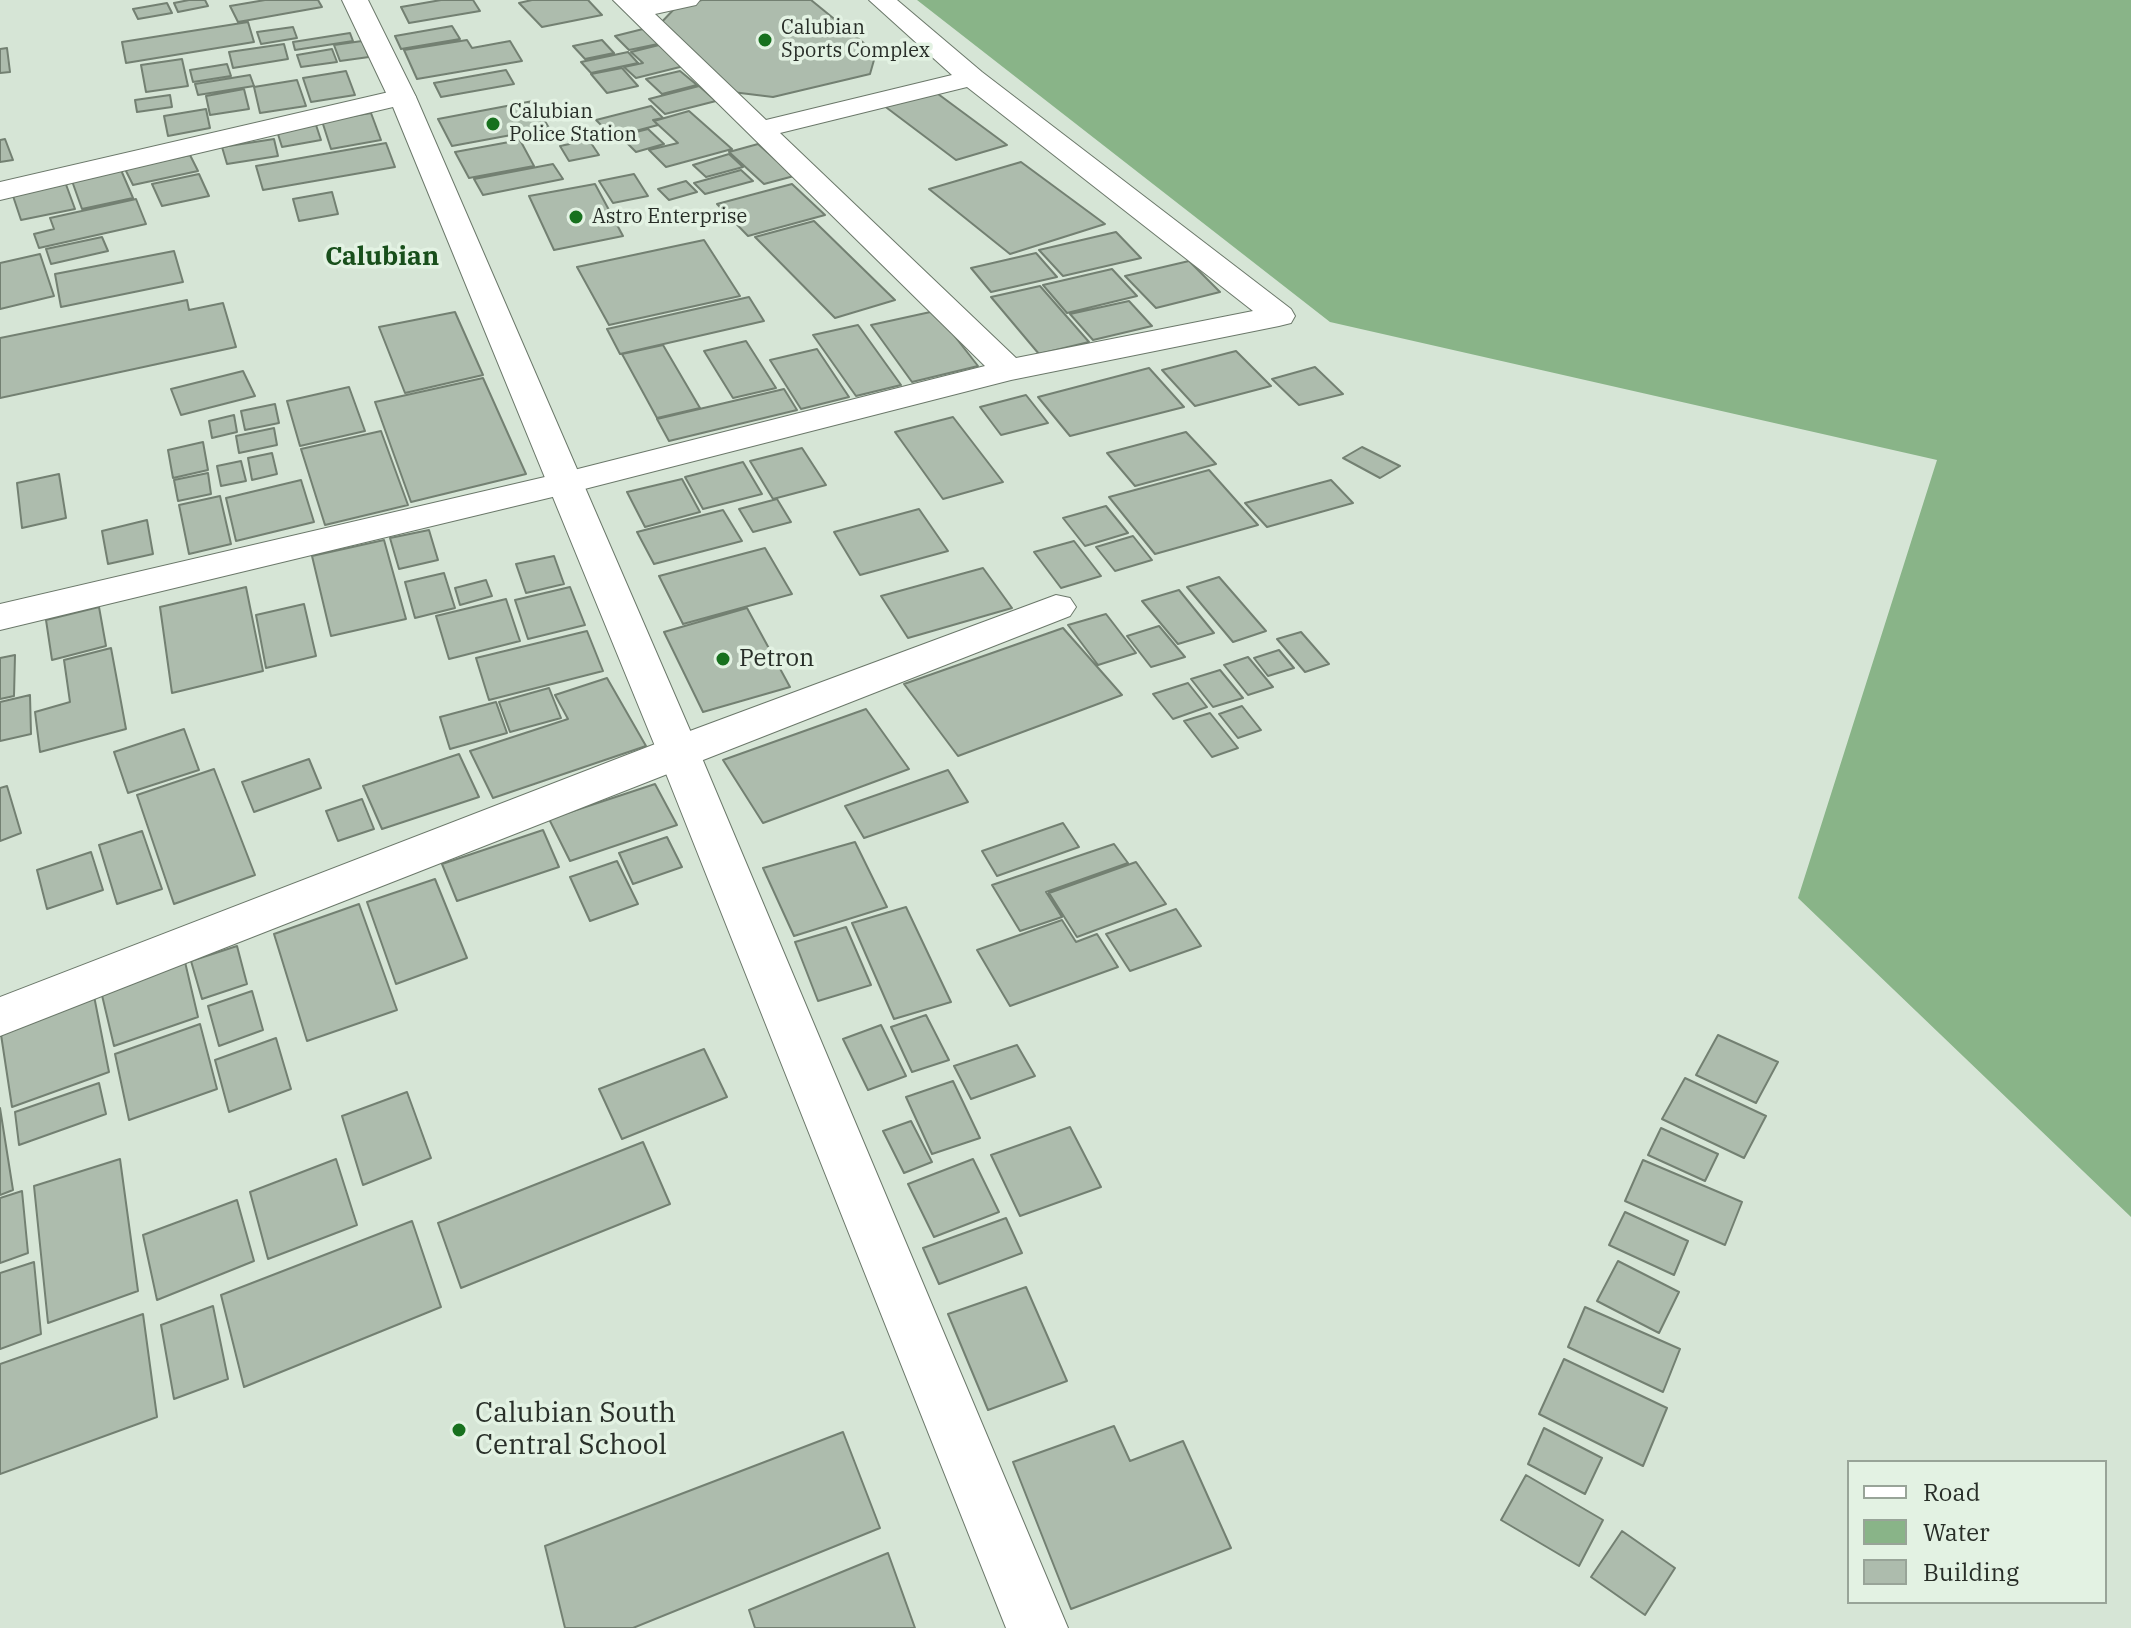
<!DOCTYPE html>
<style>
body{margin:0}
#map{position:relative;width:2131px;height:1628px;overflow:hidden;background:#d6e5d6;font-family:"IBM Plex Serif",serif}
canvas{display:block}
.legend{position:absolute;left:1847px;top:1460px;width:260px;height:144px;box-sizing:border-box;background:#e3f2e3;border:2px solid #98a498;margin:0;padding:10px 14px;list-style:none;font-size:24px;color:#282e28}
.legend li{display:flex;align-items:center;gap:16px;height:40px}
.legend b{width:40px;border:2px solid #98a498}
</style>
<div id="map">
<canvas width="2131" height="1628"></canvas>
<ul class="legend">
<li><b style="height:10px;background:#fff"></b>Road</li>
<li><b style="height:22px;background:#89b488"></b>Water</li>
<li><b style="height:22px;background:#adbcad"></b>Building</li>
</ul>
</div>
<script>
const g = document.querySelector('canvas').getContext('2d');
g.lineJoin = 'round';
function fillPath(path, color) { g.fillStyle = color; g.fill(path, 'evenodd'); }
function strokePath(path, color, width, dash) { g.strokeStyle = color; g.lineWidth = width; g.lineCap = dash ? 'butt' : 'round'; g.setLineDash(dash || []); g.stroke(path); }
function write(font, color, halo, rows, align = 'center') {
  g.font = font + ' "IBM Plex Serif",serif'; g.lineWidth = 7; g.setLineDash([]); g.textBaseline = 'middle'; g.strokeStyle = halo; g.fillStyle = color; for (const [text, x, y, turn = 0] of rows) {
    g.save(); g.translate(x, y); g.rotate((+turn || 0) * Math.PI / 180); g.textAlign = isNaN(turn) ? turn : align; if (halo) g.strokeText(text, 0, 0); g.fillText(text, 0, 0); g.restore();
  }
}
fillPath(new Path2D(`
 M917 0H2131V1217L1798 898 1937 460 1330 322Z`), '#89b488');
const building = new Path2D(`
 M189 0H205L208 6 178 12 174 3Z
 M265 0H318L322 7 238 22 230 6Z
 M441 0H473L480 11 409 23 401 7Z
 M532 0H588L602 15 542 27 519 3Z
 M702 0H811L876 53 870 74 773 97 724 91 657 27 677 6Z
 M167 3 172 13 138 19 133 9Z
 M248 22 254 42 126 63 122 42Z
 M452 26 460 39 401 49 395 36Z
 M293 27 297 38 261 44 257 32Z
 M643 29 658 44 629 50 615 36Z
 M350 33 353 41 295 50 293 42Z
 M467 40 472 48 510 41 522 61 417 79 404 50Z
 M602 40 614 53 585 59 573 46Z
 M362 41 369 57 340 61 334 45Z
 M284 44 288 59 233 68 229 52Z
 M659 45 684 66 636 78 624 67 643 63 631 52Z
 M7 48 10 72 0 73V49Z
 M332 49 337 62 301 67 297 55Z
 M628 52 638 63 591 73 581 62Z
 M182 59 188 86 146 92 141 65Z
 M227 64 231 76 193 82 190 70Z
 M622 68 638 86 607 93 591 74Z
 M506 70 514 84 441 97 434 83Z
 M346 71 355 95 311 102 303 78Z
 M680 71 697 85 662 94 646 79Z
 M250 75 254 86 198 95 195 84Z
 M297 80 306 106 260 113 254 87Z
 M699 86 716 101 665 114 649 99Z
 M244 89 249 109 210 115 206 96Z
 M934 91 1007 145 956 160 883 105Z
 M170 95 172 107 137 112 135 100Z
 M533 101 549 128 452 146 438 119Z
 M651 106 663 118 653 120 658 125 613 137 596 120Z
 M206 109 210 128 168 136 164 116Z
 M689 111 732 149 666 167 649 150 678 143 654 121Z
 M371 113 381 140 331 149 322 121Z
 M316 125 321 140 282 147 277 131Z
 M648 129 664 144 636 152 620 136Z
 M5 139 13 160 0 162V140Z
 M274 139 278 156 227 164 222 147Z
 M520 140 534 166 469 178 455 152Z
 M589 140 599 155 569 161 560 146Z
 M386 143 395 167 263 190 256 166Z
 M758 144 794 176 764 184 729 152Z
 M729 154 743 167 706 177 693 165Z
 M190 155 198 171 133 185 125 169Z
 M1021 162 1105 224 1010 254 929 189Z
 M553 164 563 179 483 195 474 179Z
 M121 170 133 198 82 209 72 181Z
 M741 170 753 181 705 194 694 183Z
 M199 174 209 196 162 206 152 184Z
 M634 174 648 196 613 203 599 181Z
 M64 179 75 209 21 220 11 190Z
 M686 181 697 192 669 200 658 189Z
 M595 184 623 236 554 250 529 196Z
 M792 184 825 215 748 236 717 204Z
 M332 192 338 214 299 221 293 199Z
 M136 199 146 224 39 248 34 234 54 229 50 218Z
 M814 221 895 300 835 318 755 237Z
 M1116 232 1141 258 1063 276 1039 250Z
 M102 237 108 251 51 264 46 249Z
 M704 240 740 296 609 325 577 267Z
 M174 251 183 282 61 307 55 274Z
 M1036 253 1057 277 991 292 971 268Z
 M40 254 54 296 0 309V263Z
 M1189 261 1220 292 1156 308 1125 276Z
 M1112 269 1137 296 1067 313 1043 285Z
 M1040 286 1089 342 1039 354 991 297Z
 M749 297 764 321 620 354 607 329Z
 M187 300 189 310 223 303 236 347 0 398V338Z
 M1129 301 1152 326 1093 340 1070 314Z
 M935 311 978 366 912 382 871 325Z
 M455 312 483 375 405 393 379 327Z
 M858 325 901 385 856 396 813 335Z
 M746 341 776 388 733 398 704 351Z
 M663 345 700 408 657 418 622 354Z
 M817 349 849 397 801 409 770 360Z
 M1236 351 1271 386 1195 406 1162 370Z
 M1315 367 1343 394 1299 405 1272 379Z
 M1149 368 1184 407 1070 436 1038 397Z
 M243 371 255 396 181 415 171 389Z
 M483 378 526 474 411 502 375 402Z
 M349 387 365 431 300 446 287 401Z
 M784 389 797 410 669 441 657 419Z
 M1026 395 1048 423 1001 435 980 407Z
 M275 404 279 423 245 430 241 411Z
 M234 415 237 432 212 438 209 421Z
 M953 417 1003 482 943 499 895 432Z
 M274 428 277 445 239 453 236 436Z
 M381 431 408 505 325 525 301 449Z
 M1186 432 1216 464 1135 486 1107 453Z
 M203 442 208 470 173 478 168 450Z
 M1362 447 1400 466 1380 478 1343 458Z
 M802 448 826 485 773 499 750 461Z
 M272 453 277 474 252 480 248 458Z
 M241 461 246 481 221 486 217 466Z
 M743 462 762 494 703 509 685 477Z
 M1209 470 1258 525 1155 554 1109 497Z
 M208 473 211 494 178 501 174 480Z
 M59 474 66 518 22 528 17 483Z
 M682 479 700 512 645 527 627 492Z
 M301 480 314 522 236 541 226 498Z
 M1331 480 1353 503 1267 527 1245 503Z
 M220 496 231 544 189 554 179 505Z
 M777 499 791 522 753 532 739 509Z
 M1106 506 1128 533 1085 546 1063 518Z
 M919 509 948 551 860 575 834 532Z
 M723 510 742 541 654 564 637 532Z
 M147 520 153 554 108 564 102 531Z
 M429 530 438 560 399 569 390 538Z
 M1133 536 1152 560 1115 571 1096 547Z
 M384 540 406 619 331 636 312 556Z
 M1074 541 1101 576 1061 588 1034 552Z
 M765 548 792 594 683 624 659 576Z
 M554 556 564 584 526 593 516 564Z
 M983 568 1012 608 908 638 881 596Z
 M444 573 455 608 415 618 405 582Z
 M1219 577 1266 631 1233 642 1187 587Z
 M486 580 492 596 460 605 455 588Z
 M246 587 263 671 172 693 160 607Z
 M570 587 585 625 528 639 515 600Z
 M1179 590 1214 633 1178 644 1142 601Z
 M506 599 520 641 449 659 436 616Z
 M304 604 316 656 266 668 256 615Z
 M99 607 106 646 52 660 46 620Z
 M747 608 790 687 703 712 664 632Z
 M1106 614 1136 653 1098 665 1068 625Z
 M1159 626 1185 657 1151 667 1127 636Z
 M1063 628 1122 695 958 756 904 684Z
 M587 631 603 671 489 700 476 658Z
 M1301 632 1329 664 1305 672 1277 639Z
 M111 648 126 729 40 752 35 712 70 702 64 660Z
 M1279 650 1294 668 1268 676 1254 658Z
 M15 655 14 696 0 699V658Z
 M1248 657 1273 687 1248 695 1224 665Z
 M1220 670 1243 698 1213 707 1191 679Z
 M607 678 646 746 493 798 470 751 568 719 555 695Z
 M1188 683 1207 707 1173 719 1153 694Z
 M549 688 561 718 510 732 499 702Z
 M30 695 31 734 0 741V702Z
 M496 702 507 733 450 749 440 717Z
 M1242 706 1261 730 1238 738 1219 714Z
 M866 709 909 769 763 823 723 760Z
 M1210 713 1238 748 1212 757 1184 721Z
 M184 729 199 770 128 793 114 752Z
 M459 754 479 797 382 829 363 786Z
 M309 759 321 788 254 812 242 782Z
 M214 769 255 875 174 904 137 795Z
 M948 770 968 802 864 838 845 806Z
 M655 784 677 825 570 861 549 819Z
 M7 786 21 833 0 841V788Z
 M362 799 374 829 338 841 326 811Z
 M1063 823 1079 847 997 876 982 851Z
 M543 830 559 867 457 901 442 864Z
 M142 831 162 889 117 904 99 845Z
 M667 837 682 867 633 884 619 853Z
 M855 842 887 907 794 936 763 868Z
 M1114 844 1128 863 1046 892 1062 917 1020 931 992 885Z
 M91 852 103 890 47 909 37 870Z
 M617 861 638 904 590 921 570 877Z
 M1136 862 1166 904 1077 937 1049 893Z
 M435 879 467 958 396 984 367 902Z
 M359 904 397 1010 307 1041 274 934Z
 M906 907 951 1002 894 1019 852 923Z
 M1176 909 1201 946 1130 971 1106 934Z
 M1062 920 1076 942 1097 934 1118 967 1010 1006 977 950Z
 M846 927 871 985 818 1001 795 942Z
 M237 946 247 984 202 999 191 961Z
 M185 962 198 1017 114 1046 101 991Z
 M252 991 263 1030 219 1046 208 1006Z
 M94 996 109 1072 12 1107 0 1028Z
 M926 1015 949 1060 912 1072 891 1027Z
 M200 1024 217 1089 129 1120 115 1054Z
 M881 1025 906 1076 868 1090 843 1039Z
 M1718 1035 1778 1062 1756 1103 1696 1075Z
 M276 1038 291 1089 229 1112 215 1060Z
 M1017 1045 1035 1076 971 1099 954 1066Z
 M704 1049 727 1097 622 1139 599 1089Z
 M1685 1078 1766 1116 1744 1158 1662 1119Z
 M953 1081 980 1138 932 1154 906 1097Z
 M99 1083 106 1114 19 1145 15 1112Z
 M407 1092 431 1158 363 1185 342 1116Z
 M0 1108 13 1190 0 1195Z
 M911 1121 932 1162 904 1173 883 1131Z
 M1070 1127 1101 1187 1020 1216 991 1155Z
 M1661 1128 1718 1154 1705 1181 1648 1155Z
 M643 1142 670 1204 461 1288 438 1223Z
 M120 1159 138 1291 48 1323 34 1186Z
 M336 1159 357 1225 268 1259 250 1192Z
 M973 1159 999 1212 934 1237 908 1184Z
 M1643 1160 1742 1202 1725 1245 1625 1201Z
 M22 1191 28 1253 0 1263V1198Z
 M237 1200 254 1261 157 1300 143 1235Z
 M1625 1212 1688 1241 1674 1275 1609 1245Z
 M1006 1218 1022 1253 939 1284 923 1248Z
 M412 1221 441 1307 244 1387 221 1295Z
 M1618 1261 1679 1292 1659 1333 1597 1301Z
 M34 1262 41 1334 0 1349V1273Z
 M1026 1287 1067 1381 988 1410 948 1314Z
 M213 1306 228 1379 174 1399 161 1325Z
 M1585 1307 1680 1349 1663 1392 1568 1347Z
 M143 1314 157 1417 0 1474V1364Z
 M1564 1359 1667 1408 1643 1466 1539 1414Z
 M1114 1426 1130 1461 1183 1441 1231 1548 1071 1609 1013 1462Z
 M1544 1428 1602 1458 1585 1494 1528 1464Z
 M843 1432 880 1528 633 1628H565L545 1546Z
 M1526 1475 1603 1520 1579 1566 1501 1520Z
 M1622 1531 1675 1568 1645 1615 1591 1577Z
 M888 1553 915 1628H755L749 1610Z`);
fillPath(building, '#adbcad');
strokePath(building, '#738072', 2);
const street = new Path2D(`
 M342 0H368L416 97 412 103 402 105 392 103 388 97Z
 M613 0H700L696 5 655 14 766 120 952 75 869 0H897L982 72 1291 309 1295 316 1291 323 1279 326 1011 380 565 494 0 630V604L562 473 985 366ZM967 87 1253 311 1016 358 780 133Z
 M1056 595 1070 598 1076 607 1070 616 0 1036V997L663 741Z`);
const secondary = new Path2D(`
 M402 89 412 91 416 97 699 751 1068 1628H1006L657 751 393 107 0 200V182Z`);
strokePath(street, '#6b786a', 2);
strokePath(secondary, '#6b786a', 2);
fillPath(street, '#fff');
fillPath(secondary, '#fff');
for (const [x, y, r, color] of [
 [765,40,8,"#17711e"],
 [493,124,8,"#17711e"],
 [576,217,8,"#17711e"],
 [723,659,8,"#17711e"],
 [459,1430,8,"#17711e"]
]) { const dot = new Path2D(); dot.arc(x, y, r, 0, 2 * Math.PI); g.fillStyle = color; g.fill(dot); strokePath(dot, '#e3f2e3', 3); }
write('20px', '#282e28', '#e3f2e3', [
 ["Calubian",781,28],
 ["Sports Complex",781,51],
 ["Calubian",509,112],
 ["Police Station",509,135],
 ["Astro Enterprise",592,217]
], 'left');
write('24px', '#282e28', '#e3f2e3', [
 ["Petron",739,659]
], 'left');
write('bold 26px', '#184f1b', '#e3f2e3', [
 ["Calubian",382,257]
]);
write('28px', '#282e28', '#e3f2e3', [
 ["Calubian South",475,1414],
 ["Central School",475,1446]
], 'left');
</script>
